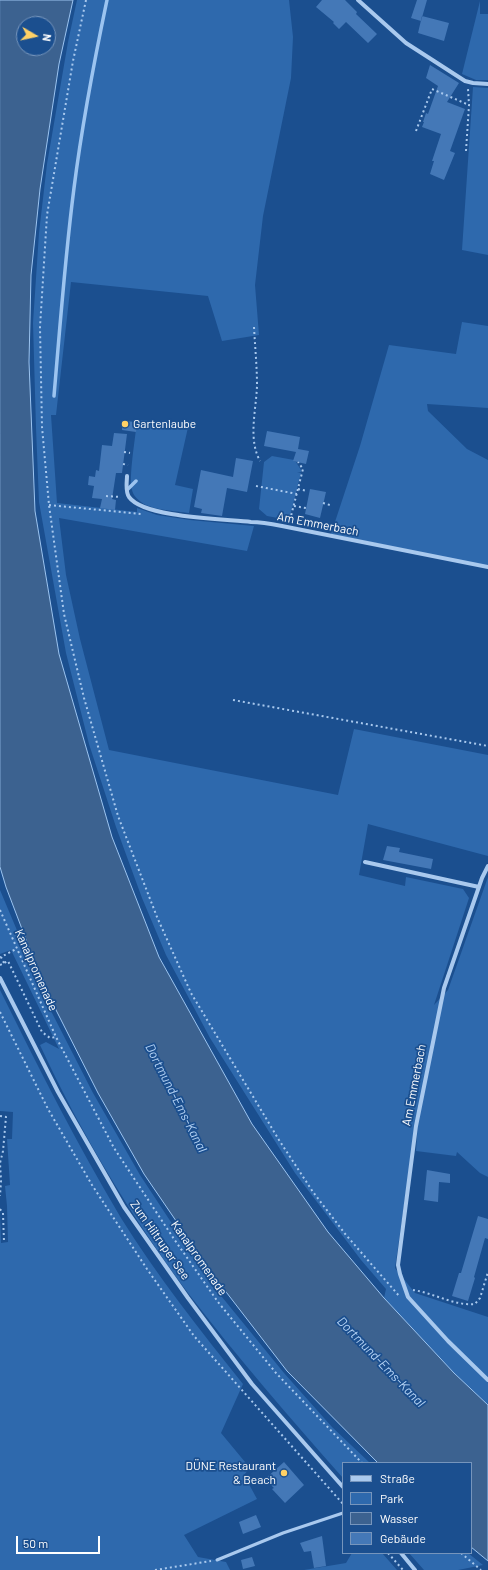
<!DOCTYPE html>
<meta charset="utf-8">
<style>
body{margin:0}
#map{position:relative;width:488px;height:1570px;overflow:hidden;background:#1b4f8f;font-family:Barlow,sans-serif}
canvas{display:block}
.legend{position:absolute;left:342px;top:1462px;width:130px;height:92px;box-sizing:border-box;background:#1b4f8f;border:1px solid #7695bc;margin:0;padding:5px 7px;list-style:none;font-size:12px;color:#fff}
.legend li{display:flex;align-items:center;gap:8px;height:20px}
.legend b{width:20px;border:1px solid #7695bc}
.north{position:absolute;left:16px;top:16px;width:40px;height:40px;box-sizing:border-box;background:#1b4f8f;border:1px solid #7695bc;border-radius:50%;rotate:99deg;font-size:11px;font-weight:700;line-height:16px;text-align:center;color:#fff}
.north::after{content:'';display:block;margin:auto;width:14px;height:18px;background:#ffd166;clip-path:polygon(50% 0,100% 100%,50% 72%,0 100%)}
.scale{position:absolute;left:16px;top:1536px;width:84px;height:18px;box-sizing:border-box;border:2px solid #fff;border-top:0;padding-left:5px;font-size:12px;line-height:14px;white-space:nowrap;color:#fff;-webkit-text-stroke:3px #1b4f8f;paint-order:stroke}
</style>
<div id="map">
<canvas width="488" height="1570"></canvas>
<ul class="legend">
<li><b style="height:5px;background:#a9c9ee"></b>Straße</li>
<li><b style="height:11px;background:#2e69ad"></b>Park</li>
<li><b style="height:11px;background:#3c6290"></b>Wasser</li>
<li><b style="height:11px;background:#4478b7"></b>Gebäude</li>
</ul>
<div class="north">N</div>
<div class="scale">50 m</div>
</div>
<script>
const g = document.querySelector('canvas').getContext('2d');
g.lineJoin = 'round';
function fillPath(path, color) { g.fillStyle = color; g.fill(path, 'evenodd'); }
function strokePath(path, color, width, dash) { g.strokeStyle = color; g.lineWidth = width; g.lineCap = dash ? 'butt' : 'round'; g.setLineDash(dash || []); g.stroke(path); }
function write(font, color, halo, rows, align = 'center') {
  g.font = font + ' Barlow,sans-serif'; g.lineWidth = 3.5; g.setLineDash([]); g.textBaseline = 'middle'; g.strokeStyle = halo; g.fillStyle = color; for (const [text, x, y, turn = 0] of rows) {
    g.save(); g.translate(x, y); g.rotate((+turn || 0) * Math.PI / 180); g.textAlign = isNaN(turn) ? turn : align; if (halo) g.strokeText(text, 0, 0); g.fillText(text, 0, 0); g.restore();
  }
}
fillPath(new Path2D(`
 M77 0H289L293 37 291 78 263 216 255 285 259 335 222 341 208 296 71 282 56 415H51L57 503 137 512V508L157 515 190 520 254 526 247 551 59 518 66 575 80 639 109 750 338 795 354 729 488 755V856L368 824 359 875 405 886 406 877 463 889 469 898 434 1005 448 990 488 877V1177L480 1173 457 1152 456 1156 416 1151 418 1122 405 1198 395 1268 415 1293 488 1317V1405L454 1373 384 1298 386 1289 361 1260 295 1173 210 1038 166 955 142 898 116 827 89 744 66 653 39 502 36 428 33 323 39 233 47 164 68 42Z
 M480 1V14H488V80H476L462 74Z
 M473 87 488 88V255L462 250Z
 M462 322 488 326V408L427 404 428 411 467 449 488 460V566L331 534 360 446 389 345 456 354Z
 M137 420 189 423 175 485 193 489 189 513C176 511 151 510 141 502 137 499 133 495 132 490 128 480 136 434 137 420Z
 M272 456 294 460V461L296 462 301 470V472H297L301 473 289 520 267 516 259 509 264 462Z
 M0 890 51 1011 93 1093 140 1175 213 1286 284 1373 332 1427 370 1463H343V1478C290 1418 237 1357 188 1293 131 1216 80 1132 40 1045L46 1042 59 1049 11 950 0 954Z
 M0 990C38 1067 77 1144 121 1218 157 1276 200 1330 243 1384L221 1433 250 1468 244 1475 257 1499 184 1535 198 1557 226 1562 230 1570H0V1213L1 1243 8 1242 7 1206 5 1186 10 1185 7 1139H12L13 1112 0 1111Z
 M352 1553H382L397 1570H304L346 1563Z
 M409 1553H468L483 1565 458 1570H424Z`), '#2e69ad');
const water = new Path2D(`
 M0 0H73L59 64 40 189 31 275 29 362 35 511 59 654 112 837 159 957 252 1124 328 1232 384 1298 454 1373 488 1405V1561L471 1547V1463H378L287 1371 213 1275 144 1174 98 1093 56 1010 30 950 6 887 0 867ZM24 24H48V48H24Z`);
fillPath(water, '#3c6290');
strokePath(water, '#9cc4f0', 1);
strokePath(new Path2D(`
 M54 396C60 327 65 257 74 188 82 125 94 62 107 0
 M127 490 136 481`), '#9cc4f0', 3.5);
fillPath(new Path2D(`
 M322 0H345L357 12 356 14 377 34 368 43 346 22 339 29 333 23 334 22 316 7Z
 M417 0H427L421 21 411 18Z
 M422 16 449 23 444 41 418 33Z
 M430 65 459 83 447 102 465 109 450 151 455 153 444 180 430 174 434 161H432L441 134 422 127 424 122H423L426 113 428 114 438 86 426 78Z
 M123 421 137 422 136 432 122 430Z
 M267 431 300 437 298 449 309 451 306 464 293 461 296 452 264 446Z
 M114 433 127 434 122 473H116L112 499 116 500 115 510 100 508 102 499 92 498 94 486 88 485 89 476 95 477 96 470 99 471 102 445 112 446Z
 M236 458 253 461 247 492 227 488 222 516 201 513 202 509 194 507 201 470 233 477Z
 M310 489 326 492 320 518 305 514Z
 M387 846 400 848 399 852 433 859 431 869 383 860Z
 M427 1170 450 1174V1183L439 1182 438 1202 424 1200Z
 M478 1216 488 1219V1239L485 1238 474 1277 475 1278 468 1301 452 1296 459 1273H461Z
 M284 1462 304 1485 285 1503 272 1489 274 1488 265 1479Z
 M256 1515 261 1527 243 1534 239 1522Z
 M322 1536 326 1566 314 1568 311 1551 304 1552 300 1543Z
 M252 1557 255 1566 243 1569 241 1560Z`), '#4478b7');
strokePath(new Path2D(`
 M86 0 73 61 47 215 40 327 42 427 49 505 64 614 84 698 118 816 157 917 191 993 279 1140 313 1192 346 1235 400 1297
 M416 131 432 89 469 105
 M466 151 469 105 468 89
 M254 327C255 347 257 366 257 386 256 411 248 439 260 461
 M124 452 130 453
 M123 464 128 465
 M256 486 297 494
 M298 489 307 491
 M106 496 121 497
 M323 503 330 505
 M49 505 141 514
 M294 506 306 508
 M290 520 303 469 298 462
 M233 700 488 746
 M0 910 56 1037 114 1148 174 1239 218 1302 276 1373 362 1463
 M4 963 1 957 16 949
 M0 965 8 961 42 1032 50 1038 56 1037
 M0 1012 48 1109 92 1185 147 1269 194 1336 343 1504
 M0 1116 6 1117 3 1151 0 1163 1 1181 0 1196
 M0 1209 3 1213 4 1242
 M413 1290C434 1293 454 1306 475 1304L480 1298 488 1272
 M388 1553 403 1570
 M461 1553 481 1570
 M155 1570 211 1561`), '#a9c9ee', 2, [2, 3]);
strokePath(new Path2D(`
 M217 1560 283 1533 343 1513`), '#a9c9ee', 3);
strokePath(new Path2D(`
 M358 0 406 43 434 61 465 81 473 83 488 84
 M127 476C127 482 125 491 129 497 144 518 225 519 251 522 261 522 272 524 282 526L488 567
 M365 862 479 887
 M488 866 482 878 444 988 416 1126 398 1265 400 1274 408 1297 448 1341 488 1380
 M0 978 58 1092 124 1207 188 1298 252 1384 343 1487
 M401 1553 415 1570`), '#a9c9ee', 4);
for (const [x, y, r, color] of [
 [125,424,4,"#ffd166"],
 [284,1473,4,"#ffd166"]
]) { const dot = new Path2D(); dot.arc(x, y, r, 0, 2 * Math.PI); g.fillStyle = color; g.fill(dot); strokePath(dot, '#1b4f8f', 1.5); }
write('12px', '#fff', '#1b4f8f', [
 ["Gartenlaube",133,424],
 ["DÜNE Restaurant",276,1466,"right"],
 ["& Beach",276,1480,"right"]
], 'left');
write('12px', '#fff', '#1b4f8f', [
 ["Am Emmerbach",318,524,11],
 ["Kanalpromenade",36,970,66],
 ["Am Emmerbach",414,1085,-79],
 ["Zum Hiltruper See",160,1240,55],
 ["Kanalpromenade",199,1258,55]
]);
write('italic 13px', '#b5d3f5', '#1b4f8f', [
 ["Dortmund-Ems-Kanal",176,1098,63],
 ["Dortmund-Ems-Kanal",381,1362,46]
]);
</script>
